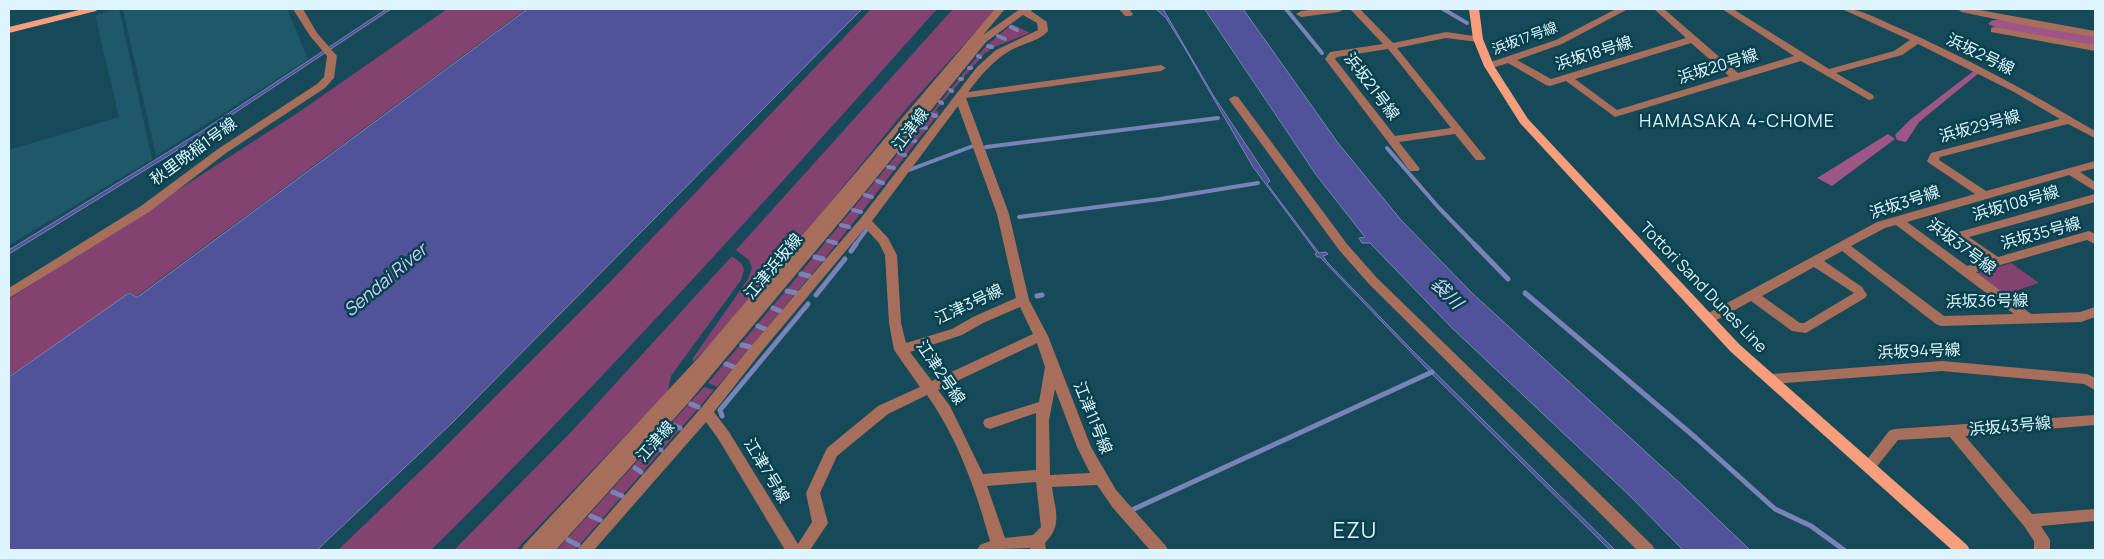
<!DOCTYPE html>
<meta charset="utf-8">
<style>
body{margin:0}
#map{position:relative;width:2104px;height:559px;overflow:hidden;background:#174a59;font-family:Manrope,sans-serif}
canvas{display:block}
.frame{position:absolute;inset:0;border:10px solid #dcf5fe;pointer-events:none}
</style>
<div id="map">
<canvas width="2104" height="559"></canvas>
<div class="frame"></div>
</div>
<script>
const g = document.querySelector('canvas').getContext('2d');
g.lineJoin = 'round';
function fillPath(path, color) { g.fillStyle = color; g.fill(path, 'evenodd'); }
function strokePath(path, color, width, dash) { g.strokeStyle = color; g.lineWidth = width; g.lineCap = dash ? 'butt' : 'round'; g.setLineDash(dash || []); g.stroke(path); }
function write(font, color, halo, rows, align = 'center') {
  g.font = font + ' Manrope,"Noto Sans JP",sans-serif'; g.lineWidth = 5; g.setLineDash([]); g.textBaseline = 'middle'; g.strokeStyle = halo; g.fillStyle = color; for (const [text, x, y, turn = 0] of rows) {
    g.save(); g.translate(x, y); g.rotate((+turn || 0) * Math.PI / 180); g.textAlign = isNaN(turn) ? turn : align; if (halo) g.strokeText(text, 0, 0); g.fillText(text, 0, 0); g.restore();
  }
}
fillPath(new Path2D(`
 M119 9 152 159 9 245V150L119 117 95 15Z
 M123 9H287L308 59 156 156Z`), '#1f5869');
fillPath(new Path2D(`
 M447 9H526L137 296 129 292 120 300 9 376V299L299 112Z
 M871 9H937C773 193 607 377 431 550H338L433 459 610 282Z
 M953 9H996L906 109 782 262 739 313 693 362V358L748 279 752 268 749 260 736 250Z
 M1012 24 1030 33 994 47 983 55 936 110 939 113 827 256 717 387 708 383 793 282 985 47Z
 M732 256 742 264 744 270 741 280 671 376 668 391 516 550H454L573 430Z
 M2011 263 2039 283 2003 295 1975 274Z
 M704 387 714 390 575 550H557Z`), '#844270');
fillPath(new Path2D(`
 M2001 19 2095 35V46L2002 30 1988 24 1991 21Z
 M1975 70 1979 73 1919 122 1906 142 1897 140 1895 135 1911 119Z
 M1888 134 1895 139 1832 186 1817 178Z`), '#9e5587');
const water = new Path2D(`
 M387 9H391L200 136 9 254V250L202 131Z
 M528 9H862L452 423 317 550H9V377L129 293 137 297Z
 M1156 9H1163L1213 95 1270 181 1267 184 1319 253 1326 252 1328 254 1323 256 1327 262 1412 350 1615 550H1610L1427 369 1320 257H1317L1315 254 1317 253 1253 167 1184 47 1166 18Z
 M1205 9H1243L1338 143 1401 220 1472 293 1684 487 1750 550H1683L1630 496 1452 328 1370 243H1362L1359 238 1365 237 1317 176Z`);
fillPath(water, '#50529a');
strokePath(water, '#7a83b8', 1);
strokePath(new Path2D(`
 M1286 9 1322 53
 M1443 9 1467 23
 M1011 27 1017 30
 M998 36 1005 39
 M988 46 992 47
 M978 56 980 57
 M969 68H971
 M960 79H962
 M950 90 952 91
 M940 102 942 103
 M930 114 936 116
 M920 127 926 128
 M909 140 915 141
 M986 147 1218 118
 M1387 148 1439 208 1475 245
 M899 153 905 155
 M888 167 894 168
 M909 170 973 146
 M877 181 883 183
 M865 195 872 197
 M853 210 861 212
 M1019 217 1160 199 1258 183
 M841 225 849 227
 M828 241 836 243
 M855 245 867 229`), '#7a83b8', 4);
strokePath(new Path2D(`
 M1474 244 1508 279
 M851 251 856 244
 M815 257 823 259
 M801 274 809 276
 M787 291 796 293
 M1525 293 1696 438 1775 509 1811 526 1844 550
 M816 295 845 259
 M1037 296 1042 295
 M773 308 780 311
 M758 326 765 329
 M742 345 750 347
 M726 364 734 367
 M691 404 698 407
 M722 416 720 410 808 304
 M673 425 680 428
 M653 447 661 450
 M635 468 641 472
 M613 492 622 496
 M1134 509 1432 372
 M591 516 600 520
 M568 540 578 545`), '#7a83b8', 5);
fillPath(new Path2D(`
 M293 9H303L317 33 337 56 334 78 325 88 226 153 149 212 9 298V288L141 206 218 149 317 84 324 77 327 56 310 36Z
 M995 9H1005L983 35 1020 9H1033L1031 11 1047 22 1048 31C1039 41 1025 43 1013 49 994 59 981 75 968 92L1161 65 1166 68 1161 71 966 98 1009 214 1029 300 1048 336 1091 447 1116 490 1165 545 1168 550H1150L1113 508 1097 485 1052 487C1055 510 1063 525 1045 543L1046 550H1030V548L977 550 980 545 990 541C976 490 958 439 927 395L888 414 837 456 820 493 828 523 810 550H785L719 440 706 422 594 550H577L701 408 752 345 861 218 977 67 996 50 1038 30 1037 23 1023 15 986 42 865 192 689 402 556 550H521L524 545 698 358ZM958 106 997 214 1016 298 973 317 952 329 906 343 901 323 897 255 888 238 872 221ZM865 228 879 243 885 255 889 323 894 350 920 387 878 406 827 448 806 493 812 522 798 544 729 432 714 412 762 351ZM1020 307 1033 334 932 381 910 352 962 335 983 323ZM1037 343 1045 367 1039 402 985 419 983 423 985 427 990 429 1036 413V470L983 474 950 406 938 390ZM1055 389 1077 447 1090 473 1050 475 1049 420ZM1036 482 1041 527 1033 535 1005 538 987 486Z
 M1119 9H1129L1133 14 1131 16H1125Z
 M1318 9H1344L1339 12 1301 17 1296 14 1301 11Z
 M1350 9H1360L1393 43 1446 32 1481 37V41L1478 42 1446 38 1397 48 1484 156 1486 158 1484 160H1476L1455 134 1399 142 1420 169 1418 171H1410L1325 59 1330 52 1383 44ZM1388 49 1394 56 1451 128 1395 136 1335 59 1337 57Z
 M1616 9H1628L1562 44 1517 60 1551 79 1686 38 1654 9H1664L1738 73 1794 56 1722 9H1733L1829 69 1894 51 1910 40 1842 9C1862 8 1881 21 1899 28 1967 58 2031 93 2095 131V138L2068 124 1940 157 1939 160 1986 191 2095 161V168L2080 172 2095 182V191L2069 175 1907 222 1967 266 1986 261 1955 239 1953 236 1955 233 2095 194V202L1969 237 1998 257 2089 231 2095 234V244L2087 240 1976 272 2031 314 2080 312 2095 307V317L2081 322 1941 326 1936 324 1842 251 1824 261 1862 287 1867 295 1865 298 1806 333 1792 331 1751 301 1713 322H1703L1702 319 1703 316 1877 222 1975 194 1929 163 1927 161 1931 153 2060 119 2014 92 1918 44 1902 55 1836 73 1873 95 1874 97 1873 99 1869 100 1801 61 1615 117 1566 81 1550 86 1546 85 1508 63 1489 69 1484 66 1485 64 1556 40ZM1691 43 1729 76 1617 110 1575 79ZM1896 225 2014 314 1944 316 1851 246 1885 228ZM1814 267 1854 293 1804 323H1800L1762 296Z
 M1957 9H1974L2095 31V37L2023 25 1962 12Z
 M1994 27 2095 45V51L1991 32V28Z
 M1234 96 1238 97 1347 244 1377 278 1652 545 1655 550H1637L1369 284 1339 250 1230 101 1229 99Z
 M1942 361 2087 374 2095 378V390L2084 384 1942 371 1772 384 1767 383 1765 379 1767 375 1772 374Z
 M2095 415V425L1965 436 2032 514 2095 509V521L2041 526 2050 540V550H2034V541L2024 526 1950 437 1898 440 1874 470 1869 472 1864 470 1862 466 1889 431 1894 429Z`), '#a76f5b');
fillPath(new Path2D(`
 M83 9H98L96 11 9 33V27Z
 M1469 9H1479L1483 39 1494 66 1528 119 1740 345 1967 545 1970 550H1952L1730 351 1520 123 1484 66 1473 39Z`), '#f99e7d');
write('14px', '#dcf5fe', '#08404e', [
 ["浜坂17号線",1525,39,-20]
]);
write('16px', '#dcf5fe', '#08404e', [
 ["浜坂18号線",1594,54,-17],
 ["浜坂2号線",1980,55,26],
 ["浜坂20号線",1718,67,-17],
 ["浜坂21号線",1371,87,53],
 ["浜坂29号線",1980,127,-15],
 ["江津線",911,130,-53],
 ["秋里晩稲1号線",194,152,-36],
 ["浜坂3号線",1905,203,-18],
 ["浜坂108号線",2016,204,-16],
 ["浜坂35号線",2041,234,-15],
 ["浜坂37号線",1961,247,37],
 ["江津浜坂線",774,267,-50],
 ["Tottori Sand Dunes Line",1703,288,46],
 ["浜坂36号線",1987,302,-1],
 ["江津3号線",969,305,-25],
 ["浜坂94号線",1919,352,-2],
 ["江津2号線",940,373,56],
 ["江津11号線",1092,418,68],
 ["浜坂43号線",2010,427,-5],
 ["江津線",656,442,-49],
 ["江津7号線",766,471,59]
]);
g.letterSpacing = '1px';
write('18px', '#dcf5fe', '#08404e', [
 ["HAMASAKA 4-CHOME",1737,122]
]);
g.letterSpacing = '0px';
write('italic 18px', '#ccd1fa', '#08404e', [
 ["Sendai River",386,281,-40],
 ["袋川",1446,294,45]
]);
g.letterSpacing = '1px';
write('22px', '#dcf5fe', '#08404e', [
 ["EZU",1355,532]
]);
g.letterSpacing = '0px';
</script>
